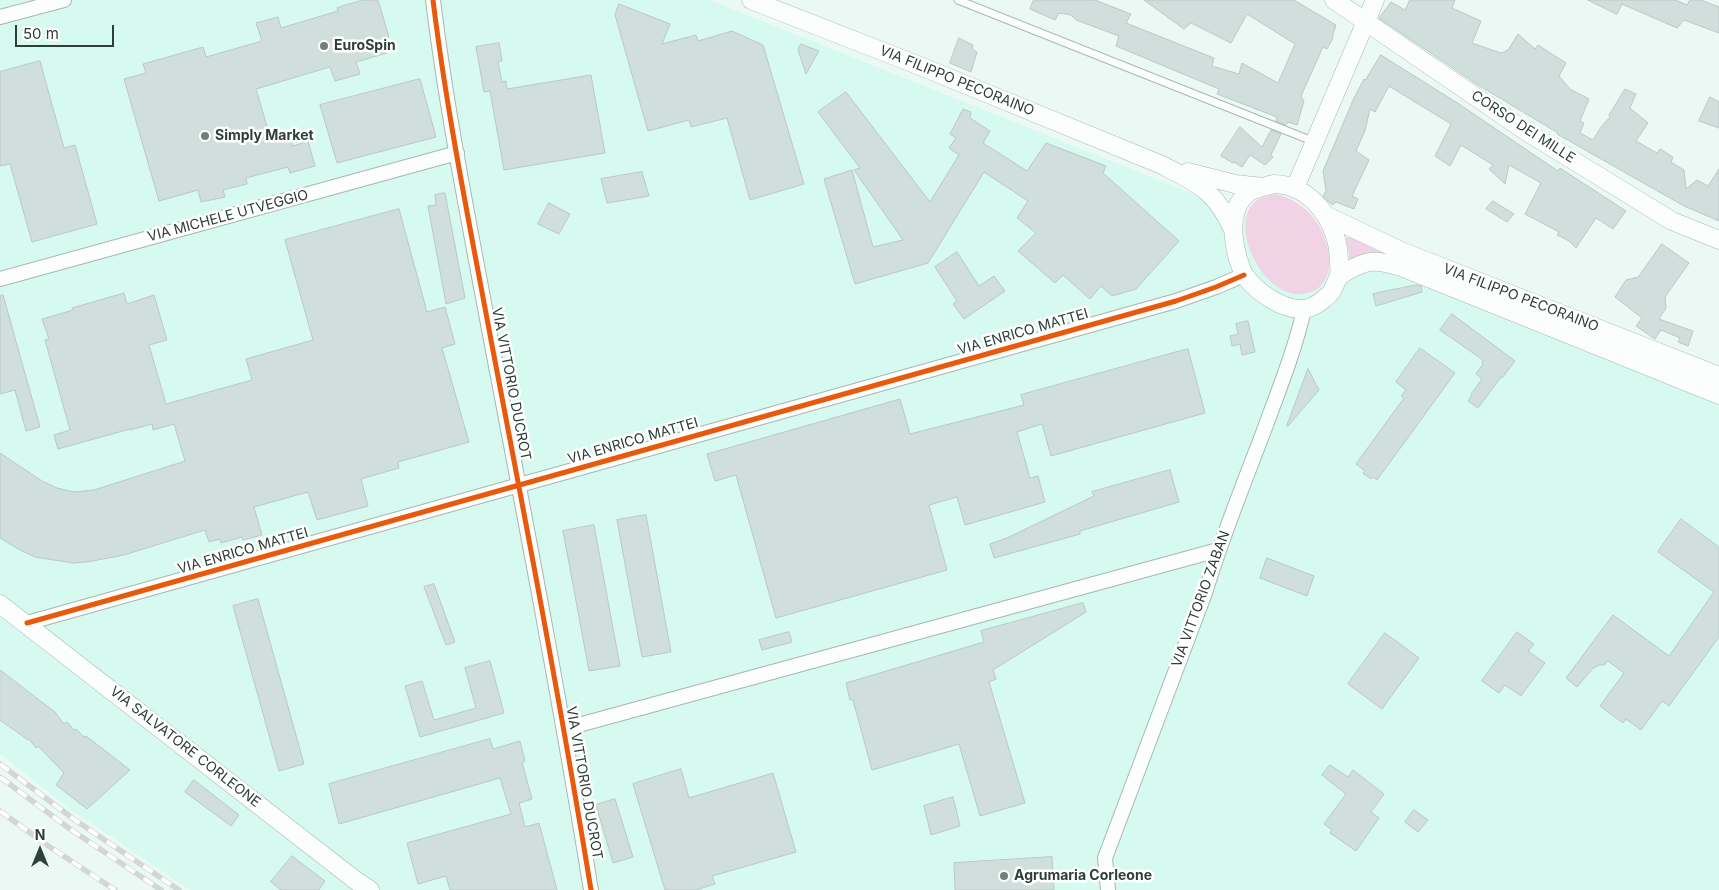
<!DOCTYPE html>
<style>
body{margin:0}
#map{position:relative;width:1719px;height:890px;overflow:hidden;background:#ebf9f5;font-family:Inter,sans-serif}
canvas{display:block}
.north{position:absolute;left:15px;top:825px;width:50px;height:50px;-webkit-text-stroke:4px #fff;paint-order:stroke;rotate:0deg;font-size:14px;font-weight:700;line-height:20px;text-align:center;color:#2e3f3a}
.north::after{content:'';display:block;margin:auto;width:18px;height:22px;background:#2e3f3a;clip-path:polygon(50% 0,100% 100%,50% 72%,0 100%)}
.scale{position:absolute;left:15px;top:25px;width:99px;height:22px;box-sizing:border-box;border:2px solid #2e3f3a;border-top:0;padding-left:6px;font-size:15px;line-height:18px;white-space:nowrap;color:#2e3f3a;-webkit-text-stroke:4px #fff;paint-order:stroke}
</style>
<div id="map">
<canvas width="1719" height="890"></canvas>
<div class="north">N</div>
<div class="scale">50 m</div>
</div>
<script>
const g = document.querySelector('canvas').getContext('2d');
g.lineJoin = 'round';
function fillPath(path, color) { g.fillStyle = color; g.fill(path, 'evenodd'); }
function strokePath(path, color, width, dash) { g.strokeStyle = color; g.lineWidth = width; g.lineCap = dash ? 'butt' : 'round'; g.setLineDash(dash || []); g.stroke(path); }
function write(font, color, halo, rows, align = 'center') {
  g.font = font + ' Inter,sans-serif'; g.lineWidth = 5; g.setLineDash([]); g.textBaseline = 'middle'; g.strokeStyle = halo; g.fillStyle = color; for (const [text, x, y, turn = 0] of rows) {
    g.save(); g.translate(x, y); g.rotate((+turn || 0) * Math.PI / 180); g.textAlign = isNaN(turn) ? turn : align; if (halo) g.strokeText(text, 0, 0); g.fillText(text, 0, 0); g.restore();
  }
}
fillPath(new Path2D(`
 M0 0H710L1719 405V890H190L74 812 0 754Z`), '#d6faf0');
fillPath(new Path2D(`
 M1275 194C1305 200 1325 225 1329 255 1330 266 1329 276 1322 284 1317 291 1310 293 1302 294 1262 298 1226 222 1257 200 1262 197 1269 196 1275 194Z
 M1348 237H1349L1384 251 1382 254 1350 260 1346 238Z`), '#f0d4e6');
const building = new Path2D(`
 M363 0H378L389 37 382 39 387 53 356 62 360 74 335 81 330 67 256 89 271 140 290 135 293 146 308 141 315 166 290 173 288 167 246 178 247 184 223 190 225 197 201 202 198 190 159 201 124 79 146 73 143 64 203 47 206 57 262 41 256 23 278 17 281 28 338 11 337 8Z
 M1034 0H1095L1131 14 1126 23 1214 58 1212 66 1239 74 1242 63 1278 83 1295 44 1247 14 1231 43 1191 23 1184 29 1144 0H1294L1336 25 1333 34V38L1327 49 1323 47 1301 96 1304 101 1297 125 1288 122 1286 125 1276 121 1277 117 1217 94 1219 89 1116 46 1119 36 1076 20 1071 15 1059 13 1055 20 1030 9Z
 M1410 0H1455L1452 8 1481 21 1472 43 1501 53 1508 50 1518 34 1535 49 1538 45 1566 63 1559 76 1570 89 1589 99 1580 121 1584 123 1580 133 1593 140 1601 127 1610 117 1609 115 1625 89 1636 94 1630 108 1648 123 1636 141 1657 153 1660 149 1673 157 1671 162 1684 170 1686 189 1697 180 1708 186 1719 169V221L1684 206 1557 134 1558 133 1478 85 1379 18 1391 2 1405 10Z
 M1588 0H1676L1687 5 1690 0H1701L1719 7V33L1684 20 1677 28 1622 4 1617 14Z
 M619 4 670 24 662 44 696 35 698 41 732 31 763 45 804 184 750 200 727 118 691 127 689 120 648 131 615 15Z
 M959 38 973 45 972 49 977 52 971 72 950 63Z
 M499 43 502 61 498 62 502 82 506 81 507 89 591 75 605 153 504 170 490 91 484 92 476 47Z
 M801 44 819 51 806 74 798 50Z
 M1381 55 1456 102 1558 171 1560 168 1626 211 1613 229 1596 218 1576 248 1569 241 1557 235 1559 232 1525 214 1541 183 1509 165 1505 184 1489 169 1493 165 1461 145 1450 166 1435 156 1451 124 1389 86 1375 112 1370 109 1365 131 1356 151 1369 160 1352 196 1358 199 1354 209 1336 202 1333 205 1329 202 1323 196 1326 191 1323 171 1354 98 1364 79 1365 80Z
 M40 61 64 148 75 145 97 224 32 242 10 164 0 166V72Z
 M420 79 436 137 337 163 320 105Z
 M846 92 930 202 959 155 949 148 956 138 950 134 963 109 971 112 970 118 990 131 983 143 1027 171 1046 143 1106 166 1103 173 1179 241 1136 289 1112 296 1101 286 1090 299 1063 275 1055 283 1018 251 1036 233 1017 218 1028 201 984 172 928 263 855 284 824 179 852 170 873 247 903 240 854 170 860 168 818 112Z
 M1710 97 1719 102V128L1699 121Z
 M1240 127 1262 147 1271 130 1281 134 1271 155 1273 157 1265 165 1250 155 1242 167 1234 162 1233 163 1221 156Z
 M642 172 649 196 607 203 601 179Z
 M445 193 465 298 446 304 428 206 436 205 435 195Z
 M1493 201 1514 214 1507 222 1486 209Z
 M549 203 570 214 559 234 538 224Z
 M399 209 427 312 445 307 455 344 442 348 469 442 398 462 399 468 361 479 368 506 317 520 308 492 254 507 262 535 243 540 242 537 221 543 220 539 209 542 205 530 124 555 87 562 73 563 35 557 18 549 0 538V453L42 481 57 488 74 492 94 490 185 461 174 424 153 430 152 424 130 430V429L58 449 54 435 70 430 45 340 49 339 42 319 73 310 72 308 124 293 127 304 154 295 167 340 149 345 166 404 252 380 246 359 313 340 285 240Z
 M1662 244 1689 263 1665 297 1666 308 1659 319 1693 331 1688 346 1678 342 1680 338 1661 330 1655 339 1636 326 1642 318 1615 297 1626 280 1638 277Z
 M957 252 979 286 994 276 1005 291 964 319 953 304 957 301 935 267Z
 M1416 285 1421 286 1422 292 1376 306 1373 294Z
 M3 295 40 427 26 431 15 390 0 394V296Z
 M1452 314 1515 361 1502 378 1501 377 1478 408 1468 401 1472 395 1471 394 1482 379 1476 374 1483 364 1482 363 1483 360 1440 330Z
 M1248 321 1255 352 1242 355 1240 344 1232 346 1230 336 1238 334 1236 324Z
 M1420 348 1455 373 1377 480 1373 477 1371 479 1363 473 1365 471 1356 464 1404 398 1401 396 1406 390 1396 382Z
 M1188 349 1205 413 1051 456 1042 424 1017 432 1030 478 1038 476 1045 502 965 525 957 497 929 505 947 570 776 618 736 475 715 481 707 454 900 399 910 434 1024 405 1021 395Z
 M1308 369 1319 390 1288 426H1287Z
 M1170 470 1179 502 1080 531V534L994 558 990 544 1007 538 1094 496 1092 492Z
 M646 515 671 652 642 657 617 520Z
 M1681 519 1719 547V637L1669 706 1662 701 1641 730 1626 719 1623 723 1600 706 1624 673 1608 661 1604 665H1600L1593 668 1577 687 1566 678 1613 615 1669 656 1714 592 1658 552Z
 M594 525 620 666 589 671 563 531Z
 M1267 558 1314 576 1307 596 1260 578Z
 M434 584 455 642 446 645 424 587Z
 M258 599 304 764 279 771 233 606Z
 M1083 603 1086 612 993 670 996 679 989 682 1025 803 980 816 959 744 872 770 853 700H850L846 683 984 642 981 631Z
 M789 632 792 642 762 650 759 640Z
 M1517 632 1534 644 1528 651 1545 663 1521 696 1505 685 1499 693 1482 681Z
 M1385 633 1419 658 1382 709 1348 684Z
 M490 661 504 713 420 737 405 686 422 681 434 720 476 708 465 668Z
 M0 670 55 712 64 724 67 722 74 730 76 729 84 737 86 736 130 770 87 809 56 785 64 773 38 746 36 748 29 739 28 740 0 720Z
 M490 739 493 749 520 741 525 761 522 762 532 799 519 803 525 827 539 823 557 890H450L446 876 418 884 407 843 511 814 500 778 339 824 329 784Z
 M1330 765 1348 777 1353 770 1384 794 1371 812 1379 818 1356 851 1330 833 1332 830 1324 824 1346 794 1322 775Z
 M681 769 689 798 773 773 796 852 712 876 715 884 696 890H665L633 784Z
 M194 780 239 815 231 826 185 792Z
 M953 797 960 826 931 835 924 806Z
 M615 799 633 857 613 863 596 805Z
 M1414 810 1428 820 1418 832 1405 822Z
 M292 856 325 881 319 890H281L271 882Z
 M1052 857 1054 890H955L954 863Z`);
fillPath(building, '#d0dfdb');
strokePath(building, '#bac9c5', 1);
const service = new Path2D(`
 M958 0 1315 142`);
const minor = new Path2D(`
 M433 0C447 114 470 227 491 340 526 523 561 706 591 890
 M0 17 64 0
 M0 279 457 153
 M27 623 1176 301 1216 287 1244 275
 M564 729 1218 550
 M1108 890 1105 858 1205 593C1222 536 1245 481 1266 425 1280 387 1295 349 1304 310`);
const tertiary = new Path2D(`
 M751 0 920 66 1162 165C1199 184 1216 191 1233 230
 M1334 0 1527 132 1672 221 1719 240
 M1188 172 1235 184 1263 187
 M1274 184C1313 185 1338 224 1339 260 1339 264 1340 270 1339 275 1338 279 1335 284 1333 289 1331 294 1327 296 1323 300 1318 304 1309 309 1303 309 1282 310 1257 292 1245 276 1242 272 1240 264 1238 259 1232 237 1228 208 1249 192 1256 188 1267 186 1274 184Z
 M1295 188 1375 0
 M1325 215 1401 251 1719 376
 M1339 276C1365 260 1372 258 1401 267L1719 395
 M0 604 355 880 370 890`);
strokePath(service, '#a8b6b2', 9);
strokePath(minor, '#a8b6b2', 16);
strokePath(tertiary, '#a8b6b2', 19);
strokePath(service, '#fcfefe', 7);
strokePath(minor, '#fcfefe', 14);
strokePath(tertiary, '#fcfefe', 18);
const rail = new Path2D(`
 M0 764 75 820 179 890
 M0 777 70 829 161 890
 M0 811 47 845 115 890`);
strokePath(rail, '#d2d7d6', 5.5);
strokePath(rail, '#fff', 4, [11]);
strokePath(new Path2D(`
 M433 0C447 114 470 227 491 340 526 523 561 706 591 890
 M27 623 1176 301 1216 287 1244 275`), '#e8590c', 5);
for (const [x, y, r, color] of [
 [324,46,5,"#70807b"],
 [205,136,5,"#70807b"],
 [1004,876,5,"#70807b"]
]) { const dot = new Path2D(); dot.arc(x, y, r, 0, 2 * Math.PI); g.fillStyle = color; g.fill(dot); strokePath(dot, '#fff', 2); }
write('bold 14px', '#2e3f3a', '#fff', [
 ["EuroSpin",334,46],
 ["Simply Market",215,136],
 ["Agrumaria Corleone",1014,876]
], 'left');
write('14px', '#2e3f3a', '#fff', [
 ["VIA FILIPPO PECORAINO",957,81,22],
 ["CORSO DEI MILLE",1523,127,33],
 ["VIA MICHELE UTVEGGIO",228,216,-15],
 ["VIA FILIPPO PECORAINO",1521,298,21],
 ["VIA ENRICO MATTEI",1023,332,-16],
 ["VIA VITTORIO DUCROT",511,384,79],
 ["VIA ENRICO MATTEI",633,441,-16],
 ["VIA ENRICO MATTEI",243,551,-16],
 ["VIA VITTORIO ZABAN",1201,599,-70],
 ["VIA SALVATORE CORLEONE",185,747,38],
 ["VIA VITTORIO DUCROT",584,783,80]
]);
</script>
